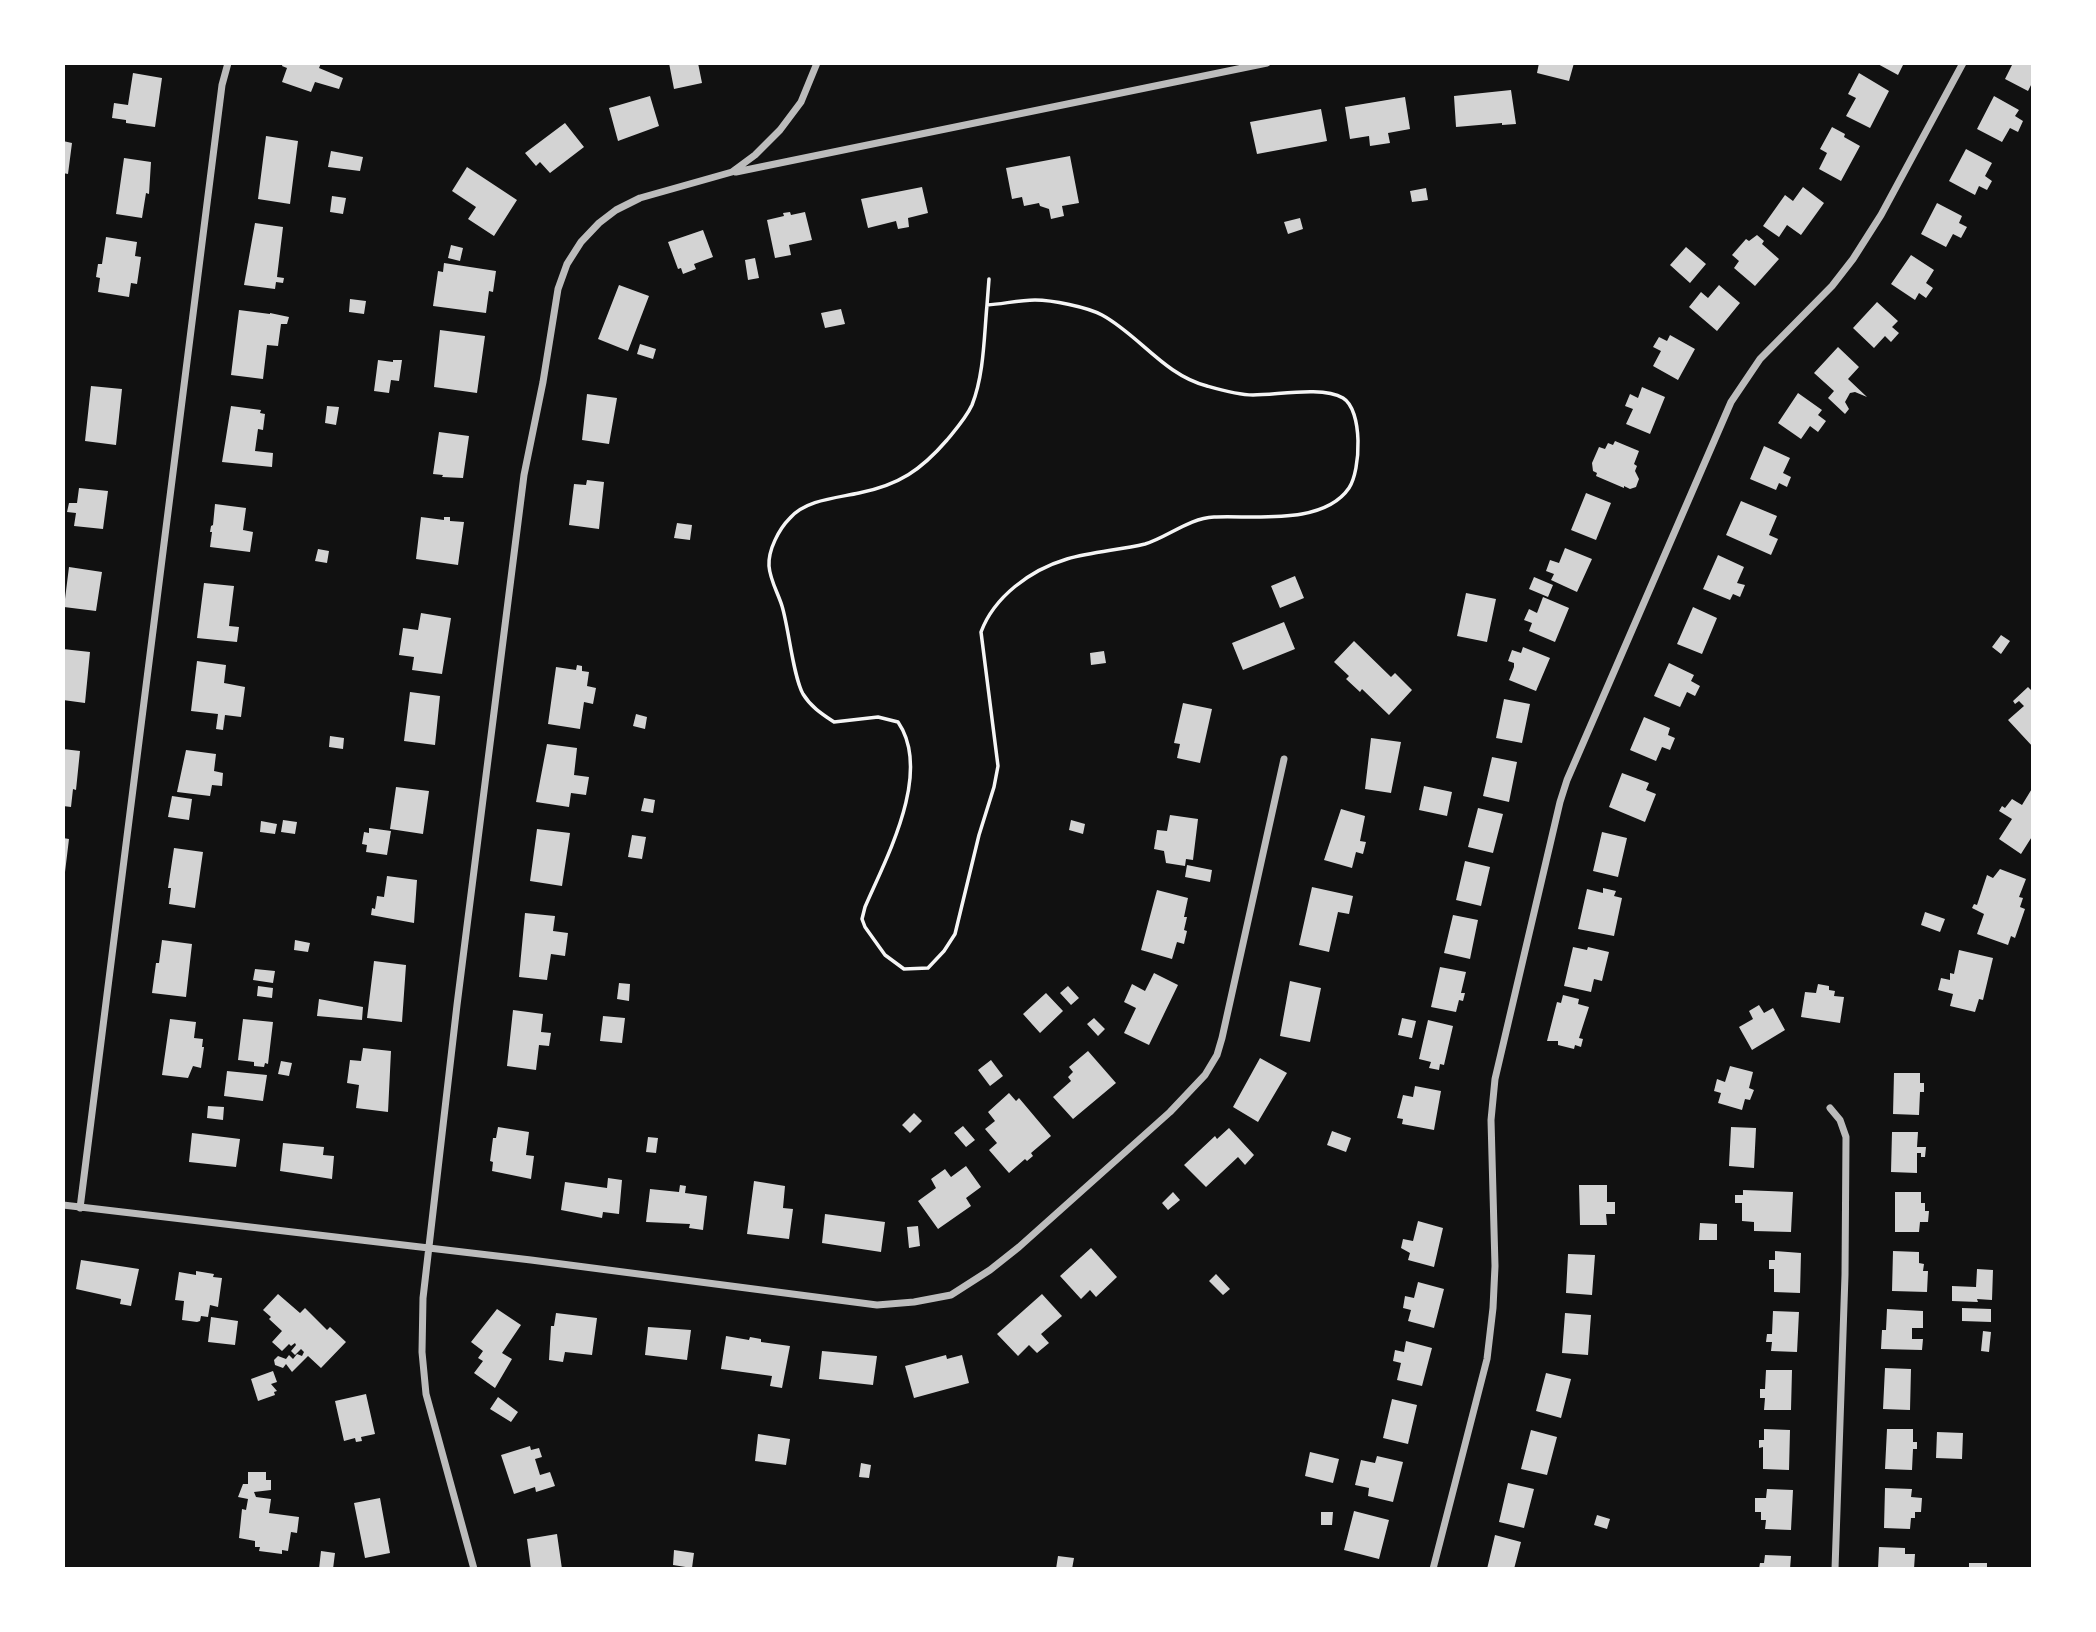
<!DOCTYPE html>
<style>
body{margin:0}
#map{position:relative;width:2096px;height:1632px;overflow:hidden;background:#111;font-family:Ubuntu,sans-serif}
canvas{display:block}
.frame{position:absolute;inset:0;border:65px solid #fff;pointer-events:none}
</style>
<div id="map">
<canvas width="2096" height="1632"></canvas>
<div class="frame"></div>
</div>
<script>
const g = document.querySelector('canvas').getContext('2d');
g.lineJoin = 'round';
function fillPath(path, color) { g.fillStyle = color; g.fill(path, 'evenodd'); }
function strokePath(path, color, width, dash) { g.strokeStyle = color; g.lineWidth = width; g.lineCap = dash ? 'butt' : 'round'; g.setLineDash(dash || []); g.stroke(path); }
fillPath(new Path2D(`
 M283 63H321L319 68 343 78 339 89 315 82 311 92 282 82 287 68 282 66Z
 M669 63H698L702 83 674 89Z
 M1539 63H1574L1569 81 1537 73Z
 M1876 63H1904L1898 75Z
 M2013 63H2033V81L2028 91 2005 79Z
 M133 73 162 78 155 127 126 123V120L112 118 114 103 128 105Z
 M1859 73 1889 91 1870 128 1846 116 1856 98 1848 94Z
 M1511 90 1516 124 1502 125V123L1456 127 1454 96Z
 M650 96 659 126 618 141 609 108Z
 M1994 96 2019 110 2015 116 2023 121 2018 132 2010 128 2002 142 1977 129Z
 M1405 97 1410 129 1388 133 1390 143 1370 146 1369 136 1350 139 1345 107Z
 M1321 109 1327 141 1257 154 1250 122Z
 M565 123 584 147 550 173 540 162 536 166 525 153Z
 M1832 127 1845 134 1844 137 1860 146 1841 181 1819 169 1827 153 1820 149Z
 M266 136 298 141 290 204 258 199Z
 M63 141 72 143 68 174 63 173Z
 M1966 149 1992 163 1985 176 1992 181 1987 190 1979 186 1975 195 1949 181Z
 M331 151 363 157 360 171 328 167Z
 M1070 156 1079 203 1062 206 1064 216 1051 219 1049 209 1040 206 1039 203 1024 206 1022 197 1012 199 1006 168Z
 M124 158 151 162 149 194 146 193 142 218 116 214Z
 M467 167 517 200 494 236 468 219 476 207 452 191Z
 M922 187 928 213 908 218 909 227 898 229 896 221 868 228 861 199Z
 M1803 187 1824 203 1801 235 1787 225 1779 237 1763 226 1785 195 1793 201Z
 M1426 188 1428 200 1412 202 1410 191Z
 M332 196 346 198 343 214 330 212Z
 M1937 203 1962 216 1959 223 1967 227 1961 238 1953 234 1946 247 1921 234Z
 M790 212 791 215 805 212 812 240 789 245 791 255 775 258 767 220 784 216 783 213Z
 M1300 218 1303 229 1288 234 1284 222Z
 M255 223 283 227 277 277 284 278 283 283 276 282 275 289 244 285Z
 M703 230 713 257 694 264 696 269 683 274 681 268 678 269 668 242Z
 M1757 235 1764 241 1762 244 1779 259 1755 286 1734 268 1739 261 1732 255 1746 239 1749 241Z
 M106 237 137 242 135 256 141 257 137 284 131 283 129 297 98 292 100 278 96 277 98 264H102Z
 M451 245 463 248 460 261 448 258Z
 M1686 247 1706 264 1690 283 1670 265Z
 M1911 255 1934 270 1926 283 1933 288 1926 298 1919 293 1915 300 1891 284Z
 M755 258 759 278 748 280 745 260Z
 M444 263 496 271 493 292 489 291 486 313 433 306 438 271 443 272Z
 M619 285 649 296 628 351 598 339Z
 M1719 285 1740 303 1717 331 1689 307 1701 292 1708 298Z
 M350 299 366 301 364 314 349 312Z
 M1877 302 1898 321 1892 327 1899 333 1891 342 1885 336 1874 348 1853 328Z
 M841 309 845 324 825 328 821 313Z
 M239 310 270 314V313L289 317 287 324H281L278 346 267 345 263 379 231 375Z
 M440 330 485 336 477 393 434 387Z
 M1670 335 1695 349 1678 380 1653 366 1661 351 1653 347 1659 337 1667 341Z
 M640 344 656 349 653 359 637 354Z
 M1838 347 1859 367 1848 379 1867 397 1855 392 1850 393 1845 402 1849 409 1845 414 1828 398 1834 391 1814 373Z
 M378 360 393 362V360H402L399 381 391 380 389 393 374 391Z
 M91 386 122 389 116 445 85 441Z
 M1642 387 1665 397 1650 434 1626 424 1633 409 1625 406 1630 394 1638 398Z
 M1798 393 1822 410 1818 415 1826 421 1818 432 1810 426 1801 439 1778 423Z
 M587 394 617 398 609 444 582 440Z
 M231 406 261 410 260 413 265 414 263 430 258 429 255 451 273 453 272 467 222 462Z
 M327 406 339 407 336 425 325 423Z
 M439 432 469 436 463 478 442 477 443 475 433 474Z
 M1615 441 1639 451 1634 464 1637 466 1635 471 1639 479 1636 487 1630 489 1624 486V488L1596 476 1597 473 1593 471 1592 463 1599 447 1605 449 1608 443 1613 445Z
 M1764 446 1790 458 1783 473 1791 477 1787 487 1779 483 1776 490 1750 479Z
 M587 480 604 482 599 529 569 525 574 484 586 485Z
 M79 488 108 491 103 529 74 526 76 513 67 512 69 503H77Z
 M1586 493 1611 503 1596 540 1571 530Z
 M1741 501 1777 516 1769 535 1778 539 1771 555 1726 535Z
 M215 504 246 508 243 530 253 532 250 552 210 547 212 532H210L211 526 213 525Z
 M421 517 444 520V517H450V521L464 522 458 565 416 559Z
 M677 523 692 525 690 540 674 538Z
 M1565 548 1592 559 1577 592 1551 580 1554 574 1546 571 1550 560 1559 563Z
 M318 549 329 551 327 563 315 561Z
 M1718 555 1744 567 1737 583 1745 585 1740 597 1733 594 1730 600 1703 589Z
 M69 567 102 572 96 611 64 607Z
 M1295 576 1304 598 1280 608 1271 586Z
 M1534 577 1553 585 1548 597 1529 589Z
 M204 583 234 586 229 626 239 627 237 642 197 638Z
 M1466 593 1496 599 1487 642 1457 636Z
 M1543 597 1569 608 1555 642 1529 631 1532 623 1524 620 1529 609 1537 613Z
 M1693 607 1717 618 1702 654 1677 644Z
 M421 613 451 618 442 674 412 670 414 657 399 655 403 628 418 630Z
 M1284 622 1295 649 1243 670 1232 643Z
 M2001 635 2010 641 2001 654 1992 647Z
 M1354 641 1391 677 1395 673 1412 690 1389 715 1362 689 1360 692 1346 679 1349 676 1334 662Z
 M1523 647 1550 658 1536 691 1509 680 1514 667V663L1508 661 1512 650 1521 653Z
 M63 649 90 652 85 703 63 700Z
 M1104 651 1106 663 1091 665 1090 653Z
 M197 661 226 665 224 683 245 687 241 717 225 715 223 730 216 729 218 714 191 711Z
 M1669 663 1694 675 1691 681 1700 686 1695 696 1687 692 1680 707 1654 696Z
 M577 665 582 666V671L589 672 587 686 596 688 593 704 584 702 580 729 548 724 556 667 576 670Z
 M2028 687 2033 692V747L2008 720 2024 706 2019 701 2015 704 2013 701Z
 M410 692 440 696 435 745 404 741Z
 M1504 699 1530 704 1522 743 1496 738Z
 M1183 703 1212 709 1200 763 1177 758 1180 744 1174 743Z
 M636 714 647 717 645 729 633 726Z
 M1644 717 1670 728 1668 735 1675 738 1670 750 1662 747 1656 761 1630 750Z
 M330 736 344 738 343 749 329 747Z
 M1371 738 1401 742 1391 793 1365 789Z
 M547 744 577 748 574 775 589 777 586 795 571 793 569 807 536 802Z
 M63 749 80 751 76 790 73 789 71 807 63 806Z
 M186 750 216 754 214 771 223 773 222 786 212 785 210 796 177 792Z
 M1492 757 1517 762 1509 802 1483 796Z
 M1622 773 1649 783 1646 790 1656 794 1645 822 1609 807Z
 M1424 786 1452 792 1447 816 1419 810Z
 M396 787 429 791 423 834 390 829Z
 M2033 787V835L2021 854 1999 839 2012 819 1999 811 2002 806 2005 808 2012 799 2022 805Z
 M172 796 192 799 189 820 168 817Z
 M644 798 655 800 653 813 641 811Z
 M1478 808 1503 814 1493 853 1468 847Z
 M1341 809 1365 816 1360 841 1366 842 1363 854 1356 852 1352 868 1324 860Z
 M1170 815 1198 819 1193 860 1186 859 1185 866 1166 863 1164 851 1154 849 1157 830 1167 831Z
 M283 820 297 822 295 834 281 832Z
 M1071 820 1085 824 1083 834 1069 830Z
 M261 821 277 824 275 834 260 832Z
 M369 828 391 831 387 855 366 852 367 845 362 844 364 832 369 833Z
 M537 829 570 833 562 886 530 881Z
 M1602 832 1627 838 1618 877 1593 871Z
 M632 835 646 837 642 859 628 857Z
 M63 838 69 839 65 872 63 871Z
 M174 848 203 852 195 908 169 904 171 888H168Z
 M1465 861 1490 867 1481 906 1456 900Z
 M1187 865 1212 870 1210 882 1185 877Z
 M2000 869 2026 879 2019 897 2023 898 2020 907 2025 909 2015 938 2011 936 2008 945 1977 934 1984 914 1972 908 1974 904 1977 905 1987 875 1993 878Z
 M387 876 417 880 414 923 371 915 372 908 375 909 377 896 384 897Z
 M1312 887 1353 896 1349 914 1338 912 1329 952 1299 945Z
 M1603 888 1616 891 1614 896 1622 898 1614 936 1578 929 1587 889 1603 893Z
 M1157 890 1188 898 1184 917H1187L1184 930 1187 931 1184 944 1177 942 1172 959 1141 950Z
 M1925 912 1945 919 1940 932 1921 925Z
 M525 913 555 916 553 931 568 933 565 956 551 954 547 980 519 977Z
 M1453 915 1478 920 1470 959 1444 953Z
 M162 940 192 944 186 997 152 993 156 963H159Z
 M295 940 310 943 308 952 294 950Z
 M1573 947 1587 950 1588 947 1609 952 1602 981 1594 979 1591 992 1564 986Z
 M1959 950 1993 958 1983 1000 1979 999 1975 1012 1950 1006 1953 994 1938 990 1941 978 1950 980V973L1954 974Z
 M374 961 406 965 402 1022 367 1018Z
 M1440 967 1466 972 1461 993H1465L1463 1001 1459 1000 1456 1012 1431 1007Z
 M255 969 275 971 273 983 253 980Z
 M1154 973 1178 985 1149 1045 1124 1033 1136 1008 1124 1002 1132 984 1145 991Z
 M1290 981 1321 988 1310 1042 1280 1036Z
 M619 983 630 984 629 1001 617 999Z
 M1818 984 1829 986V990L1835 991 1834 996 1844 997 1840 1023 1801 1017 1805 992 1816 993Z
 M258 986 273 988 272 998 257 996Z
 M1068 986 1079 998 1071 1005 1060 993Z
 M1046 993 1063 1011 1040 1033 1023 1014Z
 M1563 995 1579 999 1578 1004 1589 1007 1579 1038 1583 1039 1581 1047 1575 1045 1574 1049 1558 1045V1041H1547L1557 1002 1561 1003Z
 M319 999 363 1007 362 1020 317 1016Z
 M1759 1005 1764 1013 1773 1008 1785 1030 1752 1050 1739 1027 1753 1019 1749 1011Z
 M513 1010 543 1014 541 1032 551 1033 549 1046 539 1045 536 1070 507 1066Z
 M603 1016 625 1018 622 1043 600 1041Z
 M1094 1018 1105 1029 1098 1036 1087 1024Z
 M1402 1018 1416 1021 1412 1038 1398 1035Z
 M170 1019 196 1022 194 1038 203 1039 202 1047H204L201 1068 193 1066 188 1078 162 1075Z
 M243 1019 273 1022 268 1064 265 1063 264 1067 254 1066V1062L238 1060Z
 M1428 1020 1453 1026 1444 1065 1440 1064 1439 1070 1429 1068 1431 1062 1419 1059Z
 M363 1048 391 1051 388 1112 356 1108 359 1085 347 1083 350 1060 361 1061Z
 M1088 1051 1116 1083 1073 1119 1053 1097 1071 1081 1068 1077 1073 1072 1069 1067Z
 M1260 1058 1287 1073 1258 1122 1233 1107Z
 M991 1060 1003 1076 990 1086 978 1070Z
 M281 1061 292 1063 289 1076 278 1074Z
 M1730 1066 1753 1072 1749 1088 1754 1090 1750 1100 1745 1099 1742 1110 1718 1103 1721 1093 1714 1091 1717 1079 1725 1082Z
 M227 1071 267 1075 263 1101 224 1096Z
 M1894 1073H1920V1083H1924V1092H1920L1919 1115 1893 1114Z
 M1415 1086 1441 1091 1434 1130 1402 1124 1403 1119 1397 1118 1403 1095 1413 1097Z
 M1009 1093 1016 1101 1019 1098 1051 1136 1031 1153 1033 1156 1027 1161 1025 1159 1009 1173 989 1150 997 1143 985 1129 995 1121 988 1112Z
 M208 1106 224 1107 223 1120 207 1118Z
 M914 1113 922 1121 910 1133 902 1125Z
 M963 1126 975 1140 966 1147 954 1133Z
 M498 1127 529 1132 526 1155 534 1156 531 1179 492 1171 493 1162 490 1161 493 1138H496Z
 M1731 1127 1756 1128 1754 1168 1729 1166Z
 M1229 1128 1254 1155 1245 1165 1238 1157 1206 1187 1184 1165 1215 1136 1217 1139Z
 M1332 1131 1351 1138 1346 1152 1327 1145Z
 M1892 1132H1918L1917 1147H1926L1925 1157H1921V1153H1917V1173L1891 1172Z
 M192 1133 240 1139 236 1167 189 1162Z
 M648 1137 658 1138 656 1153 646 1152Z
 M283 1143 324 1147 323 1155 334 1156 332 1179 280 1171Z
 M966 1166 981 1187 966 1198 971 1206 938 1229 918 1201 936 1188 931 1179 945 1169 951 1177Z
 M608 1178 622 1180 619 1214 603 1212 602 1218 561 1210 565 1182 607 1188Z
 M754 1181 785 1186 783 1208 793 1209 789 1239 747 1234Z
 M680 1185 686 1186 685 1193 707 1196 703 1230 689 1228 690 1224 646 1222 650 1189 679 1192Z
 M1579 1185H1607V1202H1615V1214H1606L1607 1225H1580Z
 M1743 1190 1793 1192 1791 1232 1754 1231V1222L1742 1221V1203H1735V1195H1743Z
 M1173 1192 1180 1200 1168 1210 1162 1203Z
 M1895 1192H1921V1203H1925V1211H1929L1928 1222H1920L1919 1232H1895Z
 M825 1214 885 1222 881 1252 822 1243Z
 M1418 1221 1443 1228 1434 1267 1408 1260 1410 1253 1401 1248 1403 1239 1413 1241Z
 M1700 1223 1717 1224V1240H1699Z
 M918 1226 920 1246 909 1248 907 1227Z
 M1091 1248 1117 1277 1096 1297 1090 1290 1081 1299 1060 1276Z
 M1775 1251 1801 1253 1800 1293 1774 1292V1269H1769V1260H1775Z
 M1893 1251 1919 1252V1263L1924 1264 1923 1271H1928L1927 1292 1892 1291Z
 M1568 1254 1595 1255 1592 1295 1566 1293Z
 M81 1260 139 1269 131 1306 120 1304 121 1299 76 1289Z
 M1977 1269 1993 1270 1992 1300 1977 1299 1978 1302 1952 1301V1286L1976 1287Z
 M196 1271 214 1274 213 1277 222 1278 218 1307 210 1305 208 1317 201 1316 200 1321 197 1322 182 1320 184 1301 175 1300 179 1272 196 1275Z
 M1216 1274 1230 1289 1223 1295 1209 1281Z
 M1418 1282 1444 1289 1434 1328 1408 1321 1411 1310 1403 1308 1405 1296 1414 1298Z
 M278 1294 300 1313 305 1308 327 1330 330 1327 346 1342 321 1368 308 1356 292 1372 286 1364 283 1368 275 1365 274 1360 278 1356 286 1359 289 1355 293 1359 297 1354 302 1356 304 1352 301 1349 295 1355 291 1351 296 1345 295 1343 291 1346 289 1344 282 1351 272 1342 282 1331 269 1319 271 1317 263 1310Z
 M1042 1294 1062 1316 1041 1334 1049 1343 1037 1353 1029 1345 1018 1356 997 1334Z
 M1962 1308 1991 1309V1322L1962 1321Z
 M497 1309 521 1325 502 1353 512 1359 495 1388 474 1373 483 1361 478 1358 483 1351 471 1342Z
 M1887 1309 1923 1311V1328H1912V1339H1923L1922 1350 1881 1349 1882 1330H1886Z
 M1773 1311 1799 1312 1797 1352 1771 1351 1772 1342H1766L1767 1334H1772Z
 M556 1313 597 1318 592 1355 565 1352 563 1362 549 1360 551 1326H554Z
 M1565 1313 1591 1315 1588 1355 1562 1353Z
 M211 1317 238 1321 235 1345 208 1342Z
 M648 1327 691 1330 687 1360 645 1355Z
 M1983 1331 1991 1332 1989 1352 1981 1351Z
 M726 1336 749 1340 750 1337 761 1339V1342L790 1346 782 1388 770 1386 772 1376 721 1369Z
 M1406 1341 1432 1348 1422 1386 1397 1380 1401 1363 1393 1361 1395 1350 1404 1352Z
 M822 1351 877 1356 873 1385 819 1379Z
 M946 1355 947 1359 962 1355 969 1383 914 1398 905 1366Z
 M1885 1368 1911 1369 1910 1410 1883 1409Z
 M1766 1370H1792L1791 1410H1764L1765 1398H1760V1389H1765Z
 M273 1371 277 1382 271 1384 277 1391 274 1392 275 1395 258 1401 251 1379Z
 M1546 1373 1571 1379 1561 1418 1536 1411Z
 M366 1394 375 1434 361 1437 362 1441 356 1442 355 1438 344 1441 335 1401Z
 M498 1397 518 1412 511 1422 490 1409Z
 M1392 1399 1417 1405 1408 1444 1383 1438Z
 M1764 1429 1790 1430 1789 1470 1763 1469V1447L1759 1448V1440H1764Z
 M1887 1429H1913V1442H1917V1449H1913L1912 1470 1885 1469Z
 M1531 1430 1557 1437 1547 1475 1521 1469Z
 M1937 1432 1963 1433 1962 1459 1936 1458Z
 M758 1434 790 1439 786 1465 755 1461Z
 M530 1446 531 1450 539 1448 542 1457 535 1459 540 1475 550 1472 555 1486 536 1492 535 1487 514 1494 501 1455Z
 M1310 1452 1339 1459 1333 1483 1305 1476Z
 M1377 1456 1403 1462 1393 1502 1368 1496 1369 1488 1355 1485 1361 1460 1375 1463Z
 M861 1463 871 1465 869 1478 859 1477Z
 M248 1472H266V1480H271V1490L254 1492 256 1497 271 1499 269 1513 299 1517 297 1533 291 1532 288 1551 282 1550V1554L259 1551 260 1547H255V1541L239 1538 242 1509 246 1510 248 1499 238 1497 243 1484H248Z
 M1508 1483 1534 1489 1524 1528 1499 1522Z
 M1885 1488 1912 1489 1911 1497 1922 1498 1921 1512H1915V1518H1911L1910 1529 1884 1528Z
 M1767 1489 1793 1490 1791 1530 1765 1529 1766 1520H1761V1512H1755V1498H1766Z
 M380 1498 390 1553 365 1558 354 1503Z
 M1354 1511 1389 1520 1379 1559 1344 1550Z
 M1321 1512H1333L1332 1525H1321Z
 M1597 1515 1610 1519 1607 1529 1594 1525Z
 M557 1534 562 1569H531L527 1539Z
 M1495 1535 1521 1542 1514 1569H1487Z
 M1879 1547 1905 1548V1554H1915L1914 1569H1878Z
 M674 1550 694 1553 692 1568 673 1565Z
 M321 1551 335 1553 333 1569H319Z
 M1765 1555 1791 1556 1790 1569H1759L1760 1563H1764Z
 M1058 1556 1074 1558 1072 1569H1056Z
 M1969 1563H1987V1569H1969Z`), '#d3d3d3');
strokePath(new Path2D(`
 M987 305C984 337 984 375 972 405 966 418 956 429 947 440 921 470 899 485 859 493 836 498 806 500 790 518 779 529 768 550 769 566 770 580 778 593 782 606 789 629 793 676 803 694 811 707 822 714 834 722L878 717 898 722C933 773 886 858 865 907L862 919 865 927 885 955 904 969 928 968 944 951 955 934 979 835 994 787 998 766 981 632C994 597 1030 570 1067 559 1092 552 1119 550 1145 544 1168 537 1189 518 1214 517 1253 515 1323 526 1349 488 1361 470 1363 410 1343 398 1322 386 1278 395 1253 395 1238 395 1221 390 1207 386 1164 375 1139 335 1102 315 1087 307 1052 300 1035 300 1019 300 1003 304 987 305L989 279`), '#f5f5f5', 3.5);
strokePath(new Path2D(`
 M736 172 1267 63
 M1830 1108 1840 1120 1846 1137 1845 1275 1835 1569
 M63 1205 531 1260 877 1305 914 1302 951 1295 990 1270 1019 1247 1170 1112 1205 1075 1217 1055 1222 1038 1284 759
 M80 1208 222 85 228 63
 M474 1569 426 1394 422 1352 423 1298 457 1005 524 475 543 382 558 289 567 264 581 242 599 223 616 210 640 198 732 172 755 155 780 130 801 102 817 63
 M1433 1569 1487 1359 1493 1308 1495 1266 1491 1120 1495 1079 1560 802 1567 780 1731 402 1760 359 1832 286 1853 259 1881 215 1963 63`), '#bcbcbc', 7);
</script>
